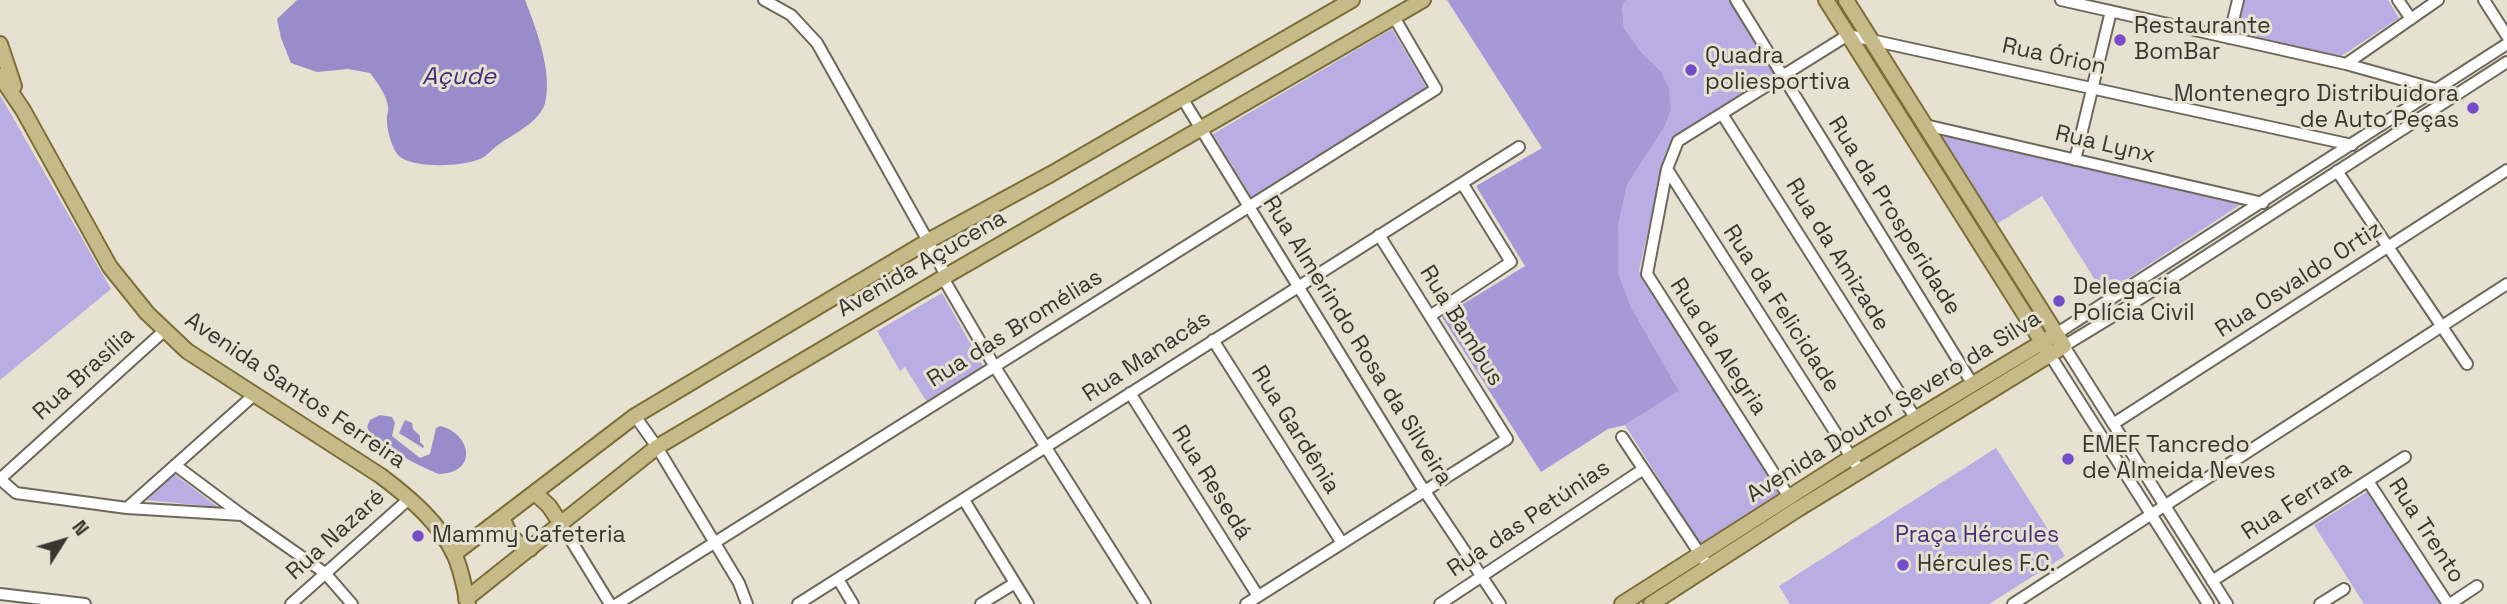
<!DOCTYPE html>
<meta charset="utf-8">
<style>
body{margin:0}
#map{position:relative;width:2507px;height:604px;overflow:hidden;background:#e6e1d0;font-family:"Space Grotesk",sans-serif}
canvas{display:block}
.north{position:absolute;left:28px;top:506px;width:70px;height:70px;-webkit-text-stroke:5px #e6e1d0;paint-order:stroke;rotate:53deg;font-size:19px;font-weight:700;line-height:28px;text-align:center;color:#38362f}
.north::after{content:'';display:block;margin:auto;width:24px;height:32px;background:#38362f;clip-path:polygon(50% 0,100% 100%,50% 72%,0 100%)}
</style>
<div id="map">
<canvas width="2507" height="604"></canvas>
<div class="north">N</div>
</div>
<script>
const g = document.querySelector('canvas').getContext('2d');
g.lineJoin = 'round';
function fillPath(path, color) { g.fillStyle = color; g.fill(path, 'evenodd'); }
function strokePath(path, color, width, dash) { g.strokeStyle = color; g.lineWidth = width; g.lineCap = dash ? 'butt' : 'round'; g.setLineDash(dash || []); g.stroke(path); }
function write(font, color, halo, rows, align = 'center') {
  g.font = font + ' "Space Grotesk",sans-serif'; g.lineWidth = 6; g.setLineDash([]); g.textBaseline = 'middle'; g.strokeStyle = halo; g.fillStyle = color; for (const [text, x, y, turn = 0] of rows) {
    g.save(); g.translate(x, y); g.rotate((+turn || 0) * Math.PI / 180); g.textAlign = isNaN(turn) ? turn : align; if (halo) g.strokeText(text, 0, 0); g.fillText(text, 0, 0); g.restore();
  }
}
fillPath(new Path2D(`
 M1626 0H1729L1776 72 1671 141 1666 152 1639 271 1781 496 1701 546 1625 425 1679 391 1631 307 1618 272V226L1627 185 1665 126 1671 110 1660 70 1643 54 1624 28 1622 6Z
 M2243 0H2388L2399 18 2340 57 2236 32Z
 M1392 29 1427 88 1252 198 1213 134Z
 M0 95 111 289 0 380Z
 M1934 131 2246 201 2104 294 2042 196 1995 225Z
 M942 293 983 366 927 402 905 367 900 371 877 331Z
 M1996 448 2065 556 1989 604H1790L1779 586Z
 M174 474 218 507 145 500Z
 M2370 490 2441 602 2438 604H2364L2314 525Z`), '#b9aee3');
fillPath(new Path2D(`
 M1447 0H1626L1622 6 1624 28 1643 54 1660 70 1669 88 1671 110 1665 126 1627 185 1618 226V272L1631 307 1679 391 1625 425 1608 429 1541 472 1442 317 1525 266 1476 186 1542 148Z`), '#a699d8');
fillPath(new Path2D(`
 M297 0H525C536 28 553 73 545 103 540 122 513 134 498 145 492 149 488 155 482 158 465 167 413 169 399 156 392 149 387 131 387 121 386 116 389 111 388 106 386 94 377 82 370 73L348 69 317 72 291 63 281 38 277 19Z
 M380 415 392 417 395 423 392 436 420 458 430 454 436 428 440 426C471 433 479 473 439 474 423 468 377 445 369 431 366 426 368 425 370 420Z
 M405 420 412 423 413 429 420 436V442L424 446 423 448 399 433Z`), '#998cca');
const minor = new Path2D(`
 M764 0 791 15 817 43 928 241 946 276V283L995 367 1145 604
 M1736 0 1972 383
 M2061 0 2346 64 2439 90
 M2398 0 2411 19
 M2484 0 2507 36
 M2229 38 2238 0
 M2346 64 2438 0
 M1182 98 1420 484 1500 604
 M1722 114 1916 419
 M1925 125 2263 203
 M2075 160 2111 11
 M1667 169 1860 471
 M2337 171 2467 364
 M1430 316 1511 262 1462 183
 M2056 334 2507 44
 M1213 340 1342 543
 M2050 355 2208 604
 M1130 393 1258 596
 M635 416 657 447 739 583 747 604
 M2113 424 2507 170
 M1622 437 1704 560
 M175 465 242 515
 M0 479 16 493 127 508 242 515 325 573 352 604
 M0 479 165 330
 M2368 481 2448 604
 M1789 497 1647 274 1667 169 1678 141 1848 35 2352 145
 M964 500 1028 604
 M127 508 254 395
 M561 524 610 604
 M838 579 853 604
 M2212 581 2405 457
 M0 594 85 604
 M291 604 410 498
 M617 604 1436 89 1394 17
 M798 604 1519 147
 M981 604 1015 583
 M1246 604 1507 439 1379 235
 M1440 604 1642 470
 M2013 604 2507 284
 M2227 604 2064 346 2110 318 2507 62
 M2320 604 2344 589
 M2450 604 2477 586`);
const major = new Path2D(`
 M1826 0 2046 348
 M0 44 14 86
 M0 76 23 110 110 267 147 313 187 351 381 476C410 498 440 523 455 556 462 571 464 588 468 604
 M535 493 549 506 561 524
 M503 518C507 532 514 544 530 549
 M454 554 635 416 928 241 1051 174 1352 0
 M466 599 657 447 946 276 1423 0
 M1622 604 1852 457 2056 334
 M1651 604 1798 509 2064 346 1846 0`);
strokePath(minor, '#6d695a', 14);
strokePath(major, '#7c6e37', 18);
strokePath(minor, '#fff', 10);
strokePath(major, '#c6ba89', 14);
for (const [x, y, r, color] of [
 [2120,40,7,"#744ec8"],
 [1691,70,7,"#744ec8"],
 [2473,108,7,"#744ec8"],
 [2059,301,7,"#744ec8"],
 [2068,459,7,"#744ec8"],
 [418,536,7,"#744ec8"],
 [1903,565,7,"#744ec8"]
]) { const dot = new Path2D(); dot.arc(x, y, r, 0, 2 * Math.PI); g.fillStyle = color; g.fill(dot); strokePath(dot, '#e6e1d0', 2.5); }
write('23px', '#38362f', '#e6e1d0', [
 ["Restaurante",2134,27],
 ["BomBar",2134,53],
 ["Quadra",1705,57],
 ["poliesportiva",1705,83],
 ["Montenegro Distribuidora",2459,95,"right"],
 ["de Auto Peças",2459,121,"right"],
 ["Delegacia",2073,288],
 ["Polícia Civil",2073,314],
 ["EMEF Tancredo",2082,446],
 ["de Almeida Neves",2082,472],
 ["Mammy Cafeteria",432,536],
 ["Hércules F.C.",1917,565]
], 'left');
write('23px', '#38362f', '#e6e1d0', [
 ["Rua Órion",2054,57,12],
 ["Rua Lynx",2105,145,13],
 ["Rua da Prosperidade",1894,216,58],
 ["Rua da Amizade",1837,255,58],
 ["Avenida Açucena",922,264,-30],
 ["Rua Osvaldo Ortiz",2299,280,-33],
 ["Rua da Felicidade",1781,309,57],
 ["Rua Bambus",1461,326,58],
 ["Rua das Bromélias",1015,329,-32],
 ["Rua Almerindo Rosa da Silveira",1357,341,58],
 ["Rua da Alegria",1718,347,57],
 ["Rua Manacás",1147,357,-33],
 ["Rua Brasília",84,374,-42],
 ["Avenida Santos Ferreira",295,391,34],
 ["Avenida Doutor Severo da Silva",1894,407,-32],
 ["Rua Gardênia",1295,430,58],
 ["Rua Resedá",1211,483,58],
 ["Rua Ferrara",2297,501,-33],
 ["Rua das Petúnias",1529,519,-34],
 ["Rua Trento",2426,531,57],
 ["Rua Nazaré",336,535,-42]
]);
write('23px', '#46307a', '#e6e1d0', [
 ["Praça Hércules",1977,536]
]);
write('italic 24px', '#432d77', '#e6e1d0', [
 ["Açude",459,77]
]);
</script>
